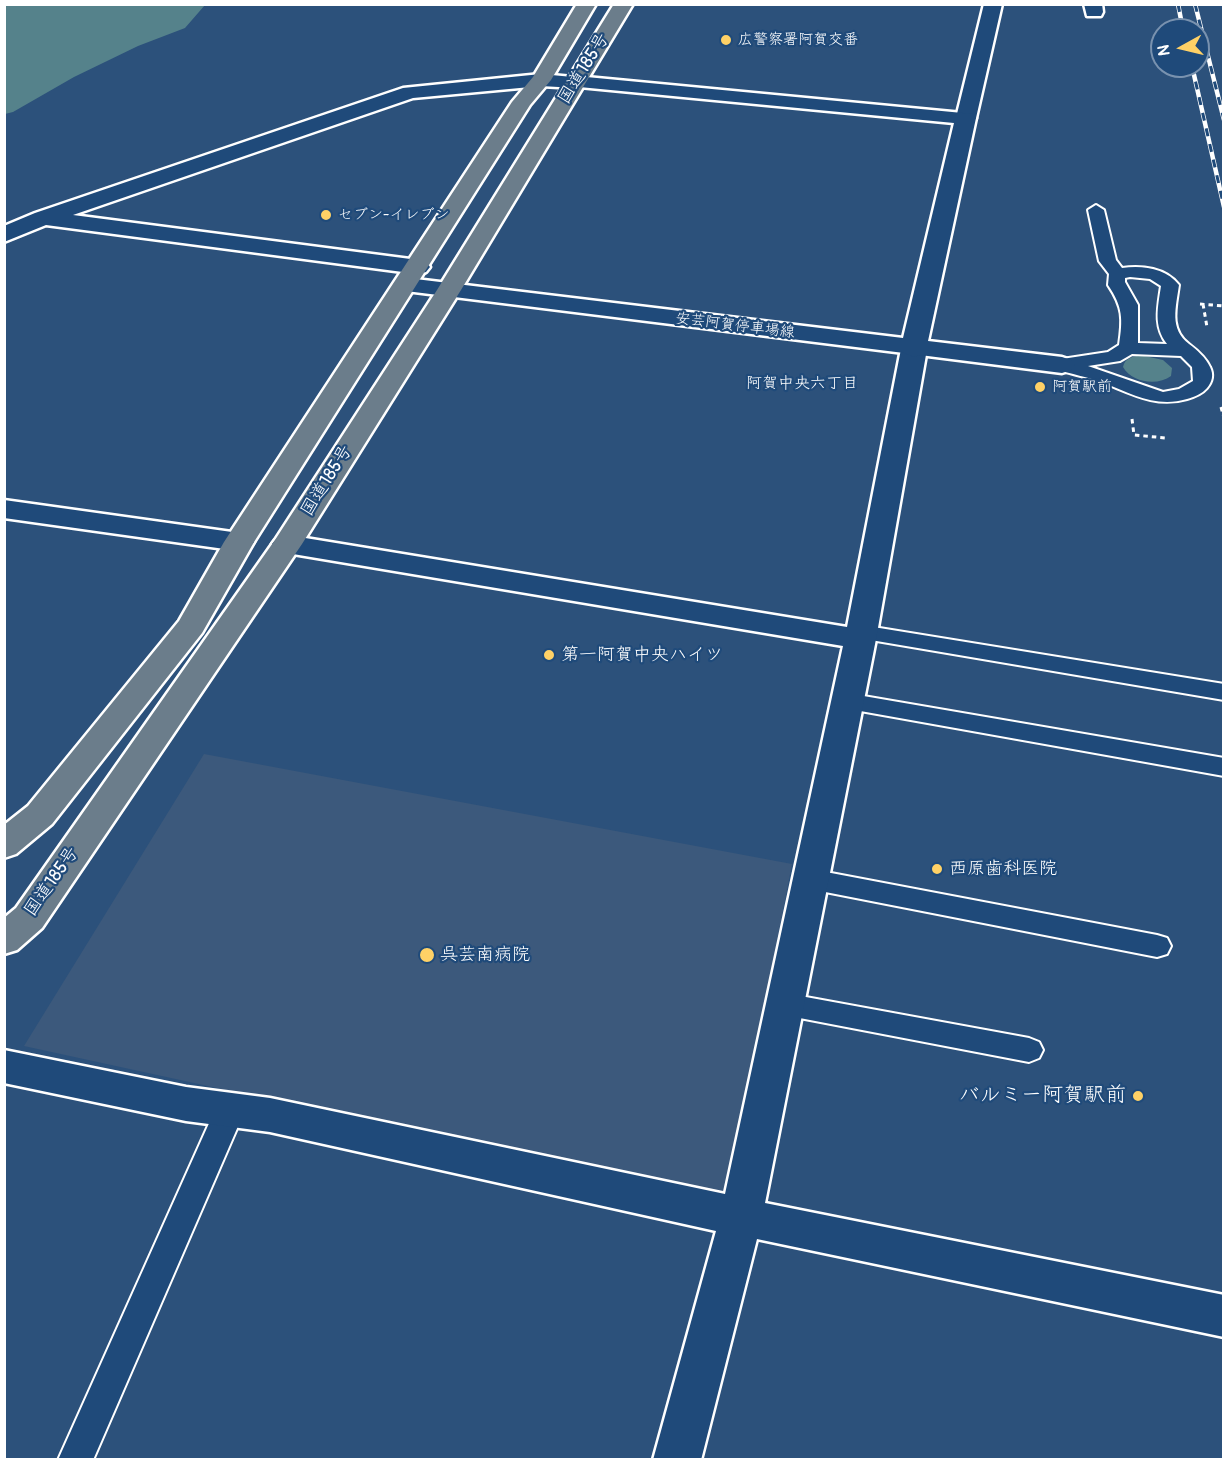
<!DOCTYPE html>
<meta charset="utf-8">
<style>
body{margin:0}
#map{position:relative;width:1228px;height:1464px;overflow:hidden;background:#2c517b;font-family:Pangolin,sans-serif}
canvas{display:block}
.frame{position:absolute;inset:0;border:6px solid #fff;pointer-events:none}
.north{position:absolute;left:1150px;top:18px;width:60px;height:60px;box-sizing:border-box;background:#1f4a7a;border:2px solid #7992af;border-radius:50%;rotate:262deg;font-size:16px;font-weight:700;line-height:24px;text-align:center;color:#fff}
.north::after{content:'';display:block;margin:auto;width:21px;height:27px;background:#ffd166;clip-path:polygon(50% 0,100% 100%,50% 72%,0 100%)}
</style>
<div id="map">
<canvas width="1228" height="1464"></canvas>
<div class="frame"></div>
<div class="north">N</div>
</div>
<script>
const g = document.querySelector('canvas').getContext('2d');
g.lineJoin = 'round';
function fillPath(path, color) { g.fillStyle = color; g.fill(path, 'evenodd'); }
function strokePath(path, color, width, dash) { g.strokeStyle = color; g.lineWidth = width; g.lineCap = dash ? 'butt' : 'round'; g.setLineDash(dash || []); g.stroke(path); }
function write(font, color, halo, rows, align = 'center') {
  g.font = font + ' Pangolin,"Klee One",sans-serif'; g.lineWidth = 4.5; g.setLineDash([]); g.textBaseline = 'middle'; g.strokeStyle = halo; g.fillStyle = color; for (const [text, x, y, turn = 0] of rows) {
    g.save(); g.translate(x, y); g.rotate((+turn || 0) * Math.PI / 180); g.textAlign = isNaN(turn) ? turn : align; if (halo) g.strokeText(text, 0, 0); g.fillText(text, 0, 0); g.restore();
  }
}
fillPath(new Path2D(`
 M204 754 792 864 727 1199 24 1046Z`), '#3c597c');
fillPath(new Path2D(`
 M5 4H205V5L185 28 138 46 74 77 13 112 5 114Z
 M1140 355 1163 360 1172 368 1171 376C1158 386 1132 383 1123 367 1125 358 1132 357 1140 355Z`), '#55828b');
const lane = new Path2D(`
 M1096 205 1104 210 1116 260 1122 268C1142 265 1166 268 1179 285 1176 307 1169 329 1189 344 1197 350 1206 358 1210 367 1214 375 1212 382 1207 388 1202 394 1194 397 1187 399 1156 408 1132 394 1104 383 1088 377 1071 374 1055 369L1053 365 1055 361 1062 359 1108 352 1119 345C1123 319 1123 307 1108 285L1109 274 1099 261 1088 210ZM1130 277 1150 279 1161 286C1158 307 1153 326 1167 344L1138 343V305L1125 282V278ZM1132 354 1181 356 1192 367 1193 381 1179 389 1163 392 1088 366 1120 361Z
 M861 625 1224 684V700L853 637 850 632 853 627Z
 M846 693 1224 758V776L838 707 834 701 838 695Z
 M810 869 1157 935 1167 938 1171 946 1167 954 1157 957 810 889 801 886 797 879 801 872Z
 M784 993 1029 1038 1039 1042 1043 1050 1039 1058 1029 1062 784 1015 774 1012 770 1004 774 996Z
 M230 1097 240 1101 245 1110 93 1460H58L215 1110 220 1101Z`);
const street = new Path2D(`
 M984 4H1002L976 118 973 122 966 124 959 122 956 118Z
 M1084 4H1102L1103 12 1101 16H1087Z
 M541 74 583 78 586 82 583 86 576 88 541 86 413 98 73 215 418 260 426 262 430 267 426 272 418 274 46 225 4 242V226L35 213 403 88Z
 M914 341 923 344 927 349 876 639 765 1203 1224 1295V1337L757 1239 701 1460H653L716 1231 270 1132 186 1121 4 1083V1050L186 1087 270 1098 725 1194 843 646 287 553 277 550 272 544 277 538 287 535 847 627 901 349 905 344Z
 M4 500 239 533 249 536 254 542 249 548 239 551 4 518Z`);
const secondary = new Path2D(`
 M576 76 973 114 976 118 928 341 1062 357 1071 360 1075 365 1071 370 1062 373 920 355 914 357 904 353 398 290 395 285 398 280 407 278 903 338 954 123 569 86 566 82 569 78Z`);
const highway = new Path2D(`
 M577 4H596L551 80 530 105 254 542 202 633 52 824 16 854 4 858V825L28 806 179 621 224 542 512 102 533 77Z
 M614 4H633L461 290 302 544 42 928 17 950 4 954V918L16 908 275 540 437 290Z`);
strokePath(lane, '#fff', 4);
strokePath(street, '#fff', 5);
strokePath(secondary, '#fff', 5);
strokePath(highway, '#fff', 5);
strokePath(new Path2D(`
 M1200 304 1224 306
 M1203 304 1207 327
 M1221 407 1224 418
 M1132 419 1134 435 1166 438`), '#fff', 3, [4.5, 4]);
fillPath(lane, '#1f4a7a');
fillPath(street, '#1f4a7a');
fillPath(secondary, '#1f4a7a');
fillPath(highway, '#6b7d8b');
const rail = new Path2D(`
 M1178 4 1183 30
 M1195 4 1224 120
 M1192 66 1224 207`);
strokePath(rail, '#fff', 4.5);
strokePath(rail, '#1f4a7a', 3, [8]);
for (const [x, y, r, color] of [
 [726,40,6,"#ffd166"],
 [326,215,6,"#ffd166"],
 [1040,387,6,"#ffd166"],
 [549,655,6,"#ffd166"],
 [937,869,6,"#ffd166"],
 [427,955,8,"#ffd166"],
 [1138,1096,6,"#ffd166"]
]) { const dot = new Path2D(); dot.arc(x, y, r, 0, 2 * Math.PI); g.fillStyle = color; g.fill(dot); strokePath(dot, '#1f4a7a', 2); }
write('15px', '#fff', '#1f4a7a', [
 ["広警察署阿賀交番",738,40],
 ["セブン-イレブン",338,215],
 ["阿賀駅前",1052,387]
], 'left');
write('15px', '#fff', '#1f4a7a', [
 ["安芸阿賀停車場線",735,326,7]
]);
write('16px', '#fff', '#1f4a7a', [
 ["阿賀中央六丁目",802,384]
]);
write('18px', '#fff', '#1f4a7a', [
 ["国道185号",584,69,-58],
 ["国道185号",327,481,-58],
 ["国道185号",52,882,-55]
]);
write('18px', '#fff', '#1f4a7a', [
 ["第一阿賀中央ハイツ",561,655],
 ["西原歯科医院",949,869],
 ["呉芸南病院",440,955]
], 'left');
write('21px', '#fff', '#1f4a7a', [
 ["バルミー阿賀駅前",1126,1096]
], 'right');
</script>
